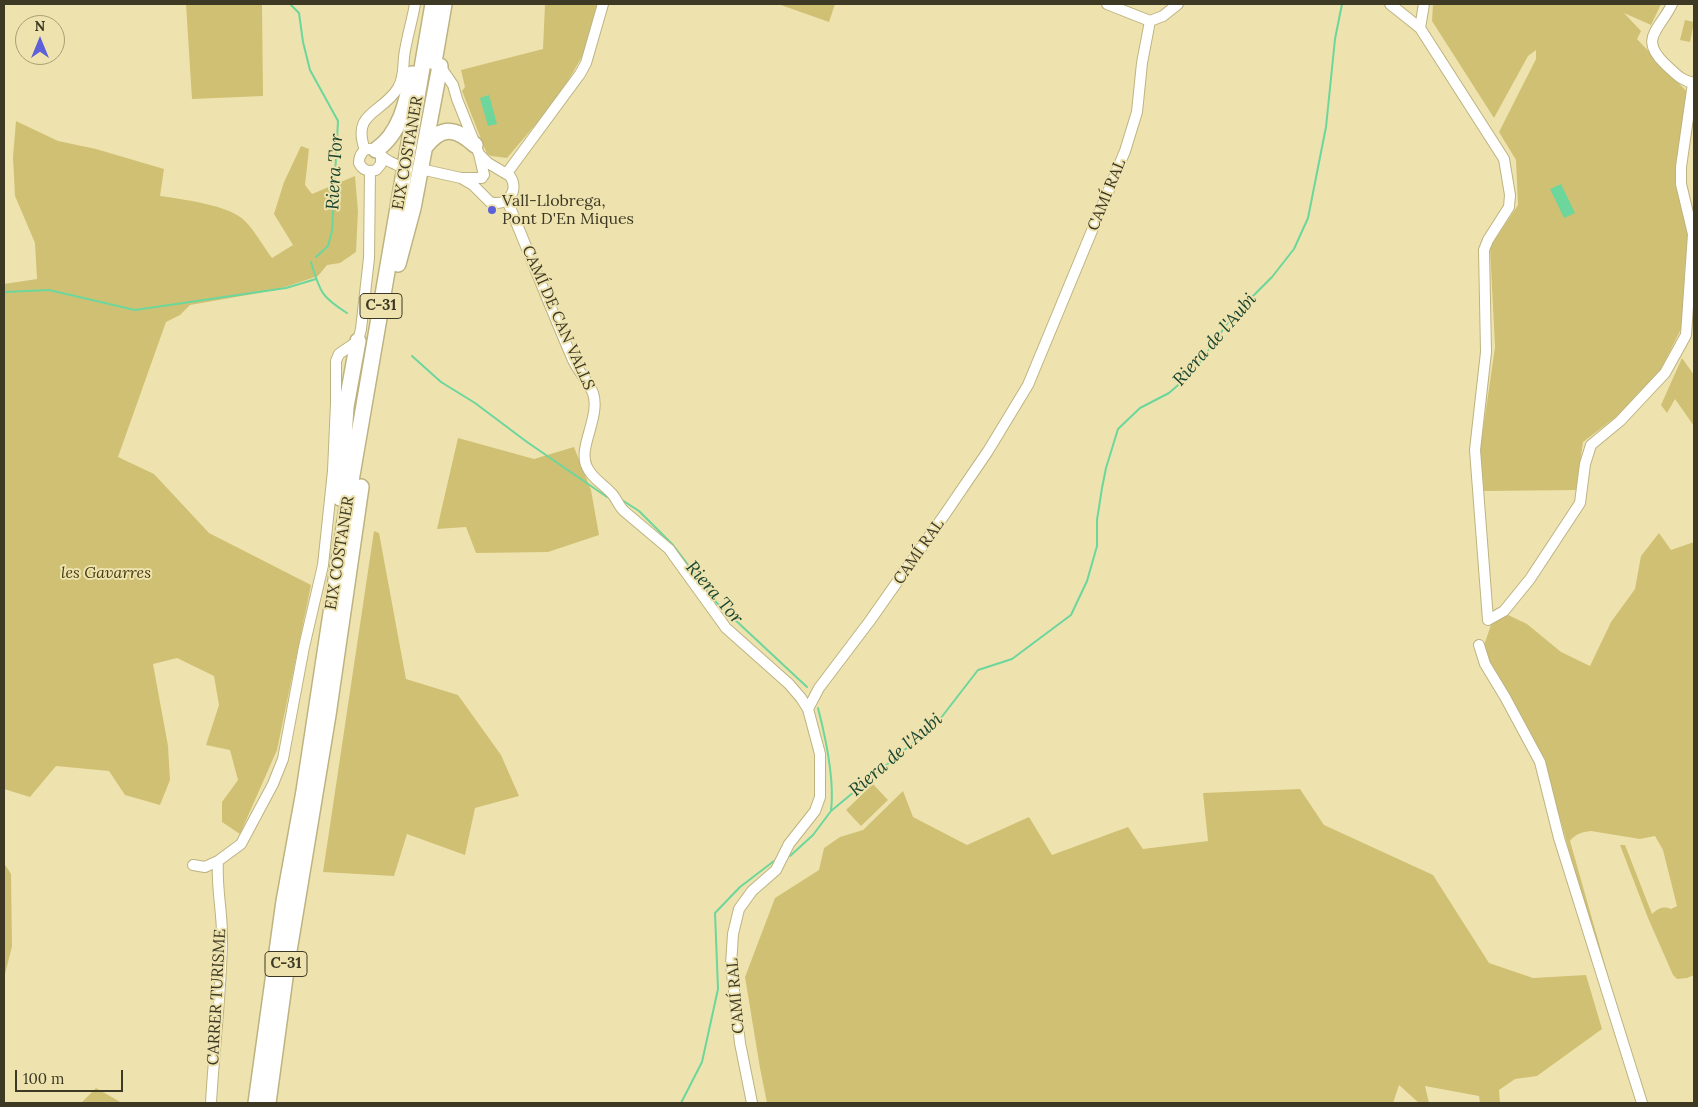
<!DOCTYPE html>
<meta charset="utf-8">
<style>
body{margin:0}
#map{position:relative;width:1698px;height:1107px;overflow:hidden;background:#eee3af;font-family:Lora,serif}
canvas{display:block}
.frame{position:absolute;inset:0;border:5px solid #3d3924;pointer-events:none}
.north{position:absolute;left:15px;top:15px;width:50px;height:50px;box-sizing:border-box;background:#eee3af;border:1px solid #a79f77;border-radius:50%;rotate:0deg;font-size:14px;font-weight:700;line-height:20px;text-align:center;color:#3d3924}
.north::after{content:'';display:block;margin:auto;width:18px;height:22px;background:#5d60d8;clip-path:polygon(50% 0,100% 100%,50% 72%,0 100%)}
.scale{position:absolute;left:15px;top:1070px;width:108px;height:22px;box-sizing:border-box;border:2px solid #3d3924;border-top:0;padding-left:6px;font-size:15px;line-height:18px;white-space:nowrap;color:#3d3924;-webkit-text-stroke:4px #eee3af;paint-order:stroke}
</style>
<div id="map">
<canvas width="1698" height="1107"></canvas>
<div class="frame"></div>
<div class="north">N</div>
<div class="scale">100 m</div>
</div>
<script>
const g = document.querySelector('canvas').getContext('2d');
g.lineJoin = 'round';
function fillPath(path, color) { g.fillStyle = color; g.fill(path, 'evenodd'); }
function strokePath(path, color, width, dash) { g.strokeStyle = color; g.lineWidth = width; g.lineCap = dash ? 'butt' : 'round'; g.setLineDash(dash || []); g.stroke(path); }
function write(font, color, halo, rows, align = 'center') {
  g.font = font + ' Lora,serif'; g.lineWidth = 4; g.setLineDash([]); g.textBaseline = 'middle'; g.strokeStyle = halo; g.fillStyle = color; for (const [text, x, y, turn = 0] of rows) {
    g.save(); g.translate(x, y); g.rotate((+turn || 0) * Math.PI / 180); g.textAlign = isNaN(turn) ? turn : align; if (halo) g.strokeText(text, 0, 0); g.fillText(text, 0, 0); g.restore();
  }
}
fillPath(new Path2D(`
 M186 4H262L263 96 192 99Z
 M545 4H597L583 55 558 98 507 158 491 156 487 154 462 91 465 87 461 70 543 49Z
 M778 4H835L829 22Z
 M1433 4H1661L1651 25 1624 13 1641 31 1637 39 1688 93 1678 185 1689 244 1685 263 1682 327 1660 371 1625 410 1583 442 1576 490 1484 491 1480 451 1495 347 1490 247 1518 205 1516 160 1499 132 1536 59V50L1528 56 1494 118 1432 21Z
 M1685 20 1694 22 1690 42 1680 40Z
 M16 121 58 141 96 149 164 169 160 196C181 199 230 205 245 221 255 231 263 246 272 258L293 245 274 214 284 182 301 146 309 149 305 185 312 194 355 176 358 211 356 252 340 263 327 265 318 276 276 290 190 305 180 315 166 322 118 457 154 474 209 533 311 585 277 750 240 834 222 822V802L238 780 230 750 206 745 219 705 214 676 177 658 153 664 168 746 170 780 160 805 125 795 109 771 56 766 30 797 4 789V284L37 279 35 243 15 196 13 157Z
 M1682 358 1694 375V426L1675 399 1667 413 1661 405Z
 M458 438 534 459 574 447 591 490 599 535 548 552 476 553 466 527 437 529Z
 M374 531 379 533 406 679 458 695 501 755 519 796 475 808 465 855 407 834 394 876 323 872Z
 M1659 533 1671 550 1694 542V975L1687 978 1677 979 1673 975 1648 918 1620 845H1625L1652 914C1659 908 1662 906 1671 909L1677 906 1663 850 1655 836 1640 839 1591 831C1582 832 1575 834 1570 841L1632 1060H1627L1560 818 1542 765 1486 662 1483 648 1492 622 1506 614 1527 624 1561 652 1590 666 1611 622 1635 589 1641 556Z
 M873 784 888 800 861 826 846 810Z
 M1300 789 1324 825 1433 875 1489 963 1533 978 1586 975 1602 1029 1537 1076 1515 1079 1499 1090 1500 1103H1480L1479 1096 1425 1086 1429 1103H1419L1399 1085 1393 1103H767L760 1068 745 977 775 898 819 870 824 848 840 837 863 830 903 791 913 817 967 845 1029 817 1052 855 1128 827 1143 849 1208 841 1203 793Z
 M4 863 11 874 12 946 4 978Z
 M96 1088 122 1103H81Z`), '#d0c073');
fillPath(new Path2D(`
 M489 95 497 124 488 126 480 98Z
 M1561 184 1575 213 1564 218 1550 189Z`), '#6cd69c');
strokePath(new Path2D(`
 M290 4 299 13 303 42 310 70 338 121 332 231 328 246 316 257
 M311 262C320 291 320 296 347 313
 M4 292 49 290 135 310 286 288 316 279
 M412 356 441 382 475 403 527 442 607 497
 M622 500 639 511 673 545 717 603 807 687
 M818 708C826 739 835 779 831 811
 M790 856 813 835 831 811 937 723 978 670 1012 659 1071 615 1087 581 1097 546V520L1102 488 1106 468 1118 429 1140 408 1169 393 1193 372 1232 317 1272 277 1294 249 1308 218 1326 127 1335 39 1342 4
 M681 1103 702 1062 718 989 715 913 740 887 774 861`), '#6cd69c', 2);
const minor = new Path2D(`
 M1107 4 1150 21
 M1390 4 1420 28 1504 159 1510 195 1509 207 1488 240 1484 250 1486 352 1475 450 1488 620 1504 611 1530 579 1580 503 1585 464 1591 445 1620 421 1665 373 1686 335 1693 234 1681 184V167L1693 83
 M1672 4C1660 30 1638 38 1665 64 1676 74 1680 80 1694 83
 M1420 28 1424 4
 M440 64V66L453 85 457 99 479 154 484 175
 M365 150C351 112 382 114 398 88 404 78 403 68 404 57 406 40 412 22 415 4
 M381 157V164L376 170C368 172 363 171 359 163 359 155 364 146 374 150 378 151 380 155 383 157 387 161 393 163 397 165
 M425 170 461 178H482
 M507 173 580 74 586 63 603 4
 M461 178 473 185 490 202C507 207 520 191 510 176L488 163 480 155
 M507 200C529 253 550 307 573 360 578 371 588 381 593 393 601 417 577 448 587 467 592 479 605 485 613 495 617 500 619 506 624 511L669 549 726 628 789 684 801 698 808 709 820 754V797L815 811 789 844 776 870 752 891 739 909 733 934 731 965 740 1043 752 1103
 M1479 645 1485 664 1505 697 1540 762 1559 838 1642 1103
 M808 709 819 688 869 622 945 514 988 451 1028 385 1125 151 1137 112 1142 63 1150 21 1163 16 1178 4
 M193 865 205 867 218 861 241 844 273 784 283 759 304 647 323 565 333 471 336 403V361L339 354 358 341 361 329 369 258 370 172
 M211 1103C214 1049 221 996 222 942 223 914 216 888 218 861`);
const highway = new Path2D(`
 M434 62 444 4
 M425 147C442 125 456 128 475 145
 M376 150C400 134 407 102 412 74
 M398 264 413 208 440 66
 M340 498 346 407 358 341
 M256 1103 284 901 304 791 352 475 433 4
 M268 1103 287 963 328 715 361 487`);
strokePath(minor, '#bdb380', 12);
strokePath(highway, '#bdb380', 18);
strokePath(minor, '#fff', 10);
strokePath(highway, '#fff', 15);
for (const [x, y, r, color] of [
 [492,210,5,"#5d60d8"]
]) { const dot = new Path2D(); dot.arc(x, y, r, 0, 2 * Math.PI); g.fillStyle = color; g.fill(dot); strokePath(dot, '#eee3af', 2); }
for (const [x, y, w] of [
 [381,306,42],
 [286,964,42]
]) { const box = new Path2D(); box.roundRect(x - w / 2, y - 12.5, w, 25, 4); g.fillStyle = '#eee3af'; g.fill(box); strokePath(box, '#3d3924', 1); }
write('bold 15px', '#3d3924', null, [
 ["C-31",381,306],
 ["C-31",286,964]
]);
write('16px', '#3d3924', '#eee3af', [
 ["EIX COSTANER",408,153,-80],
 ["CAMÍ RAL",1107,195,-68],
 ["CAMÍ DE CAN VALLS",558,318,66],
 ["CAMÍ RAL",919,552,-55],
 ["EIX COSTANER",340,553,-81],
 ["CAMÍ RAL",736,996,-95],
 ["CARRER TURISME",217,997,-87]
]);
write('16px', '#3d3924', '#eee3af', [
 ["Vall-Llobrega,",502,201],
 ["Pont D'En Miques",502,219]
], 'left');
write('italic 16px', '#453c0d', '#eee3af', [
 ["les Gavarres",106,573]
]);
write('italic 18px', '#19452e', '#eee3af', [
 ["Riera Tor",335,172,-87],
 ["Riera de l'Aubi",1215,340,-49],
 ["Riera Tor",714,593,49],
 ["Riera de l'Aubi",896,755,-41]
]);
</script>
